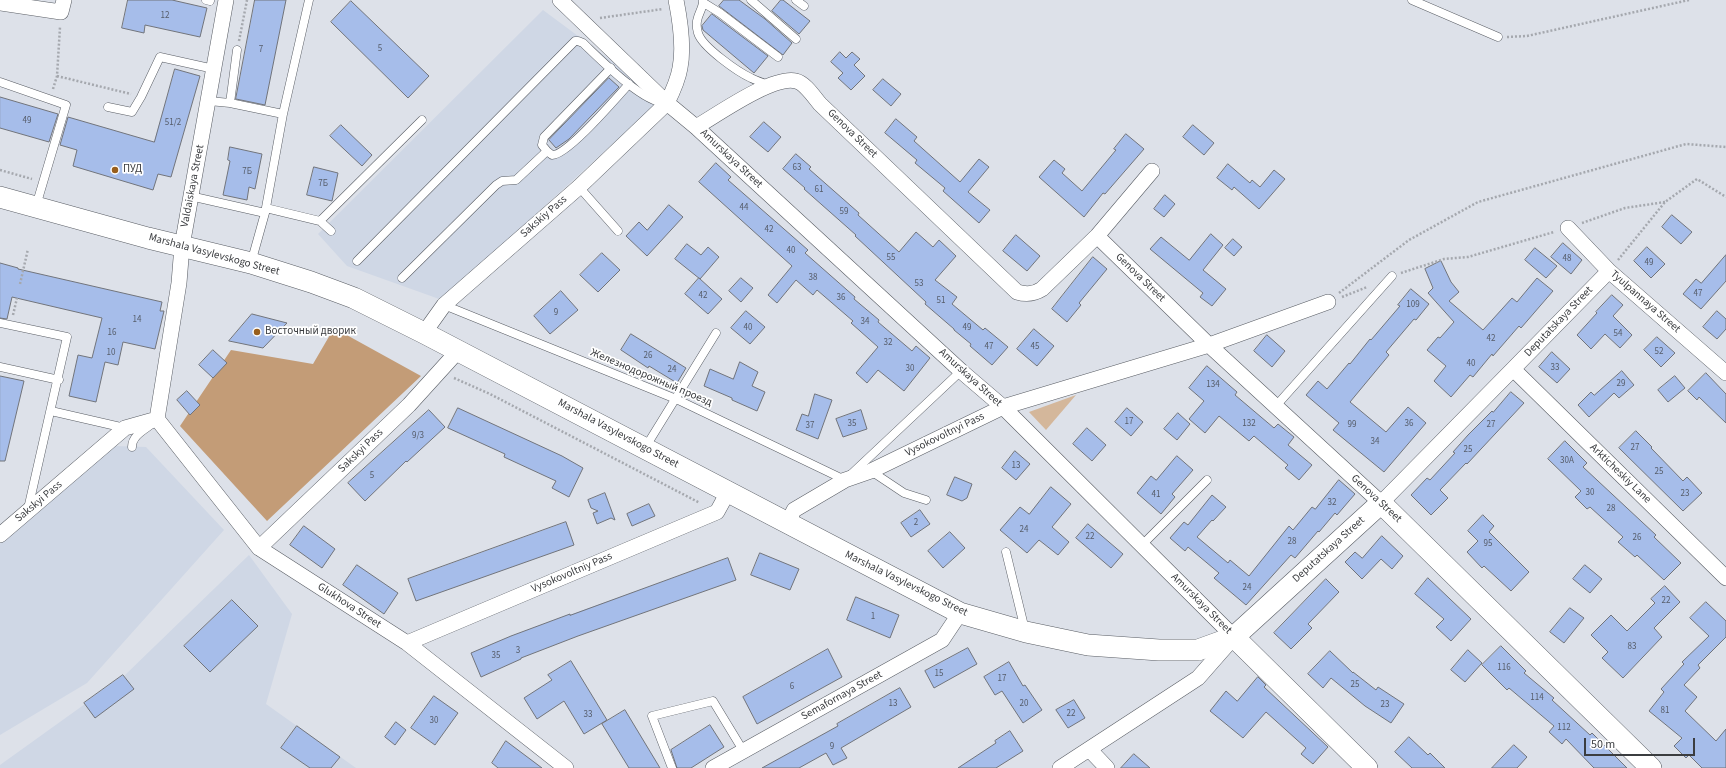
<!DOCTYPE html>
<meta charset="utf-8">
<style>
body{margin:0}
#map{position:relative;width:1726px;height:768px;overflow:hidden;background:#dde1e9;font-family:"Source Sans 3",sans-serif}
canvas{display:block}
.scale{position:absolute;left:1584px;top:738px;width:111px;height:18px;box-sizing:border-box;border:2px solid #3b3d40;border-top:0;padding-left:5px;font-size:12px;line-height:14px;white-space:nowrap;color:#3b3d40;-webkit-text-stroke:3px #fff;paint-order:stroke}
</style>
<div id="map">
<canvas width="1726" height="768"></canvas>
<div class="scale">50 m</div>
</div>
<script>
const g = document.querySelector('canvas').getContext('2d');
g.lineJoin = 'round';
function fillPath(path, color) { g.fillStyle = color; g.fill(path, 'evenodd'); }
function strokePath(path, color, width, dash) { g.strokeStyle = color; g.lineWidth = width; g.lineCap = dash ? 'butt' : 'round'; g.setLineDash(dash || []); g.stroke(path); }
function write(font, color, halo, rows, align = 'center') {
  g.font = font + ' "Source Sans 3",sans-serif'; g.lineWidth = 3.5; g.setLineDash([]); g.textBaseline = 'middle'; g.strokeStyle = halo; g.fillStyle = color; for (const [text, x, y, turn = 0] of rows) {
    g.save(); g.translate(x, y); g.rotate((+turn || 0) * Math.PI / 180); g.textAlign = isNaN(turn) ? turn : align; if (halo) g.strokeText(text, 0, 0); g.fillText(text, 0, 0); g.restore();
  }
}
fillPath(new Path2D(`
 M543 10 648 88 655 105 442 300 347 266 318 234Z
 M115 446 146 447 224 530 87 683 0 735V541Z
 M249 555 292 614 266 704 356 768H0V765L124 676Z`), '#cfd7e5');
fillPath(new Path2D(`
 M1076 395 1046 430 1029 412Z`), '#d4b79b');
fillPath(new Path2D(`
 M334 328 421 376 267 521 180 426 231 350 313 364Z`), '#c39c77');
const building = new Path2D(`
 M128 0H172L207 8 200 37 145 25 144 33 122 28Z
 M255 0H286L265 105 236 99Z
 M724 0H739L765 19 792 43 783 55 719 6Z
 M781 0H783L810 21 799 34 772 11Z
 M351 1 429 76 408 98 331 22Z
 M712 14 768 56 754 73 703 30 702 26Z
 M840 52 846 58 852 52 860 59 854 65 865 76 851 90 838 78 843 73 831 62Z
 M175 69 200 76 171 177 158 174 153 190 73 166 77 150 60 145 68 117 154 142Z
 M609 78 619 87 569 139 556 148 549 140Z
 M883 79 901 94 891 106 873 90Z
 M0 97 58 114 49 142 0 128Z
 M896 119 917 137 914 141 960 182 979 159 989 167 968 192 990 210 979 223 943 191 945 188 915 163 917 160 885 133Z
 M764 122 781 137 768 152 750 137Z
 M341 125 372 155 362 166 330 136Z
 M1193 125 1214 143 1204 155 1183 137Z
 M1126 134 1144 149 1105 194 1103 193 1084 217 1039 177 1054 160 1065 169 1062 173 1082 191 1116 150 1114 149Z
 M230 147 262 154 255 189 249 187 247 200 223 195 230 161 228 160Z
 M796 154 811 167 809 169 859 213 858 215 899 252 916 232 933 247 939 240 956 256 935 280 957 297 952 304 983 330 985 328 1008 347 992 365 970 346 971 344 954 330V329L925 304 926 302 855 236 856 235 804 189 805 188 783 169Z
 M716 163 731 177 728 180 808 250 805 253 855 297 854 299 879 320 878 322 912 351 916 346 930 358 904 391 878 370 867 383 856 373 878 347 851 323 853 321 817 290 813 295 796 280 777 303 768 295 792 266 699 182Z
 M1228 164 1250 183 1252 180 1260 187 1274 170 1285 179 1259 209 1234 187 1232 190 1217 178Z
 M314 167 338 173 332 201 307 195Z
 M1165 195 1175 204 1164 217 1154 209Z
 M669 205 683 217 647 256 626 236 639 222 647 230Z
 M1672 215 1692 232 1681 244 1662 227Z
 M1211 234 1223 245 1203 270 1226 289 1212 306 1200 297 1203 293 1150 249 1161 237 1189 260Z
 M1016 235 1040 256 1027 271 1003 251Z
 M1233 239 1242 247 1234 256 1225 248Z
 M1563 243 1582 260 1571 274 1551 257Z
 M687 244 701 255 708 247 719 257 700 279 675 259Z
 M1647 247 1665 264 1651 278 1634 261Z
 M1535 248 1557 266 1546 278 1525 260Z
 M602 253 620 270 598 292 580 275Z
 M1726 255V281L1701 309 1683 294 1696 279 1701 283Z
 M1093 257 1107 269 1079 303 1081 305 1067 322 1052 309Z
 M1441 261 1451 282 1459 292 1449 301 1483 330 1512 298 1517 302 1537 278 1553 291 1521 328 1519 326 1493 356 1492 354 1473 377 1470 375 1451 397 1434 381 1446 366 1427 350 1438 337 1440 338 1454 322 1428 293 1433 288 1425 269Z
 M0 263 18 268V269L162 302 160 311H164L155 349 123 342 118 365 105 362 96 402 69 396 78 355 92 358 102 318 12 297 7 319 0 318Z
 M699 278 722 299 708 314 685 294Z
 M741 278 753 288 741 302 729 291Z
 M1411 289 1429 304 1416 320 1414 319 1386 352 1389 355 1350 402 1386 432 1408 407 1426 423 1384 472 1333 430 1339 423 1306 395 1318 381 1327 389 1349 363 1350 364 1370 339 1371 340 1400 306 1398 305Z
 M561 291 578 310 550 334 534 316Z
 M1612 295 1623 305 1613 316 1632 335 1620 348 1605 334 1591 349 1577 335 1597 313 1596 312Z
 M746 311 765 327 750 344 731 328Z
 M1717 311 1726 319V329L1717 339 1703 327Z
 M252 314 287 323 263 348 229 341Z
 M1034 329 1054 346 1037 366 1017 349Z
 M631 334 686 368 677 383 649 366 648 368 621 350Z
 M1267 335 1285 351 1272 367 1254 351Z
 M1657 337 1675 353 1661 367 1644 350Z
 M213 350 227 363 213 378 199 365Z
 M1552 352 1570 369 1557 383 1539 367Z
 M740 362 758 372 752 386 765 392 757 411 732 400V398L704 386 710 369 733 379Z
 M1207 366 1237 392 1235 395 1274 428 1278 424 1294 437 1288 445 1312 465 1299 480 1285 468 1288 465 1254 436 1249 441 1219 416 1205 433 1189 419 1204 401 1189 388Z
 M1622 371 1634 385 1619 398 1614 393 1589 417 1578 405 1591 392 1594 395Z
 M1706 373 1726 394V423L1699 397 1697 400 1688 391Z
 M0 376 24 381 5 461H0Z
 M1675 376 1685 388 1668 402 1658 390Z
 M187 391 200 405 190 415 177 400Z
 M1511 392 1524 403 1467 464 1466 463 1440 490 1448 498 1431 515 1411 495 1427 478 1430 480 1455 453 1453 452 1468 435 1492 411 1493 412Z
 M815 394 832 400 818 439 796 430 802 414 808 416Z
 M458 408 562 456 583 468 569 497 552 488 556 481 504 457 505 454 448 428Z
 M1127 408 1143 422 1131 436 1115 422Z
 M429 410 445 427 407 462 406 461 365 501 348 483Z
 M861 410 867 429 843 437 836 419Z
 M1178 413 1190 424 1177 440 1164 429Z
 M1087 428 1106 445 1092 461 1073 444Z
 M1636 431 1652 447 1651 448 1683 481 1687 477 1702 493 1683 511 1619 448Z
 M1565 441 1587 463 1583 467 1656 535 1654 537 1681 563 1664 580 1637 555 1635 557 1618 542 1623 537 1590 507 1587 509 1575 497 1581 491 1548 459Z
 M1015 451 1030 464 1016 480 1002 468Z
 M1177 456 1193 470 1172 494 1175 497 1161 514 1137 493 1151 476 1156 480Z
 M955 477 972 484 967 498 962 501 947 495Z
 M1339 480 1355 494 1337 515 1335 513 1319 532 1318 531 1295 558 1291 555 1246 605 1214 578 1219 573 1188 547 1185 551 1170 538 1184 522 1188 525 1212 495 1226 507 1213 521 1212 520 1197 537 1228 563 1230 560 1249 576 1289 526 1293 530 1312 507 1315 509Z
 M1051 487 1071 504 1052 527 1069 542 1058 555 1039 540 1027 553 1000 530 1020 507 1029 514Z
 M605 493 615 520 611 518 597 524 593 513 598 511 591 508 588 500Z
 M649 504 655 516 632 526 627 514Z
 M920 510 930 524 911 537 901 523Z
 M1483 515 1494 526 1489 532 1529 572 1511 591 1484 566 1482 568 1467 552 1478 541 1468 531Z
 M566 522 574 545 416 601 408 579Z
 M1088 524 1123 554 1111 568 1076 538Z
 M304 526 335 549 322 568 290 545Z
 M950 532 965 548 943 568 928 551Z
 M1382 536 1403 556 1392 569 1381 559 1362 579 1345 562 1355 552 1362 558Z
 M760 553 799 569 790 590 751 575Z
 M728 558 736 580 578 636 521 658V659L481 677 471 653 511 636 570 614V615Z
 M357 565 398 593 384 614 343 585Z
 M1585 565 1602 579 1590 593 1573 579Z
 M1428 578 1471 619 1451 641 1436 627 1444 619 1415 594Z
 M1326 579 1339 592 1308 624 1312 628 1291 649 1274 633Z
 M1665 586 1680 602 1654 628 1662 637 1623 678 1602 658 1608 652 1591 635 1611 615 1627 631 1655 603 1651 599Z
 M856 597 899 615 890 638 847 620Z
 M232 600 258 626 210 672 184 646Z
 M1706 602 1726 621V637L1698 665 1700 668 1684 685 1697 697 1685 711 1716 741 1726 729V768H1702L1689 755 1686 758 1674 746 1682 738 1649 711 1664 692 1661 689 1684 664 1682 662 1709 636 1690 618Z
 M1570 608 1584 618 1564 643 1550 632Z
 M1501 646 1526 671 1524 673 1554 698 1552 700 1590 735 1592 733 1627 768H1594L1566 739 1562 744 1549 732 1554 726 1509 688 1507 690 1482 665Z
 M968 648 977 664 934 688 925 671Z
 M828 649 842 677 757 724 743 697Z
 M1468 650 1482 663 1465 682 1451 670Z
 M1330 651 1353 673V672L1376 690 1378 687 1404 704 1391 723 1365 706 1331 678 1323 688 1308 674Z
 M571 661 607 720 584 734 564 701 537 719 524 698 552 680 548 675Z
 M1009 662 1023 686 1025 685 1042 710 1023 723 1002 691 995 695 984 677Z
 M123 675 134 689 95 718 84 703Z
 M1258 677 1266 685 1264 687 1328 747 1313 764 1301 754 1306 748 1266 712 1243 738 1210 711 1226 691 1237 701Z
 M900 688 911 707 841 748 847 758 833 765 826 753 799 768H762L838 726 837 724Z
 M434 696 458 713 435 745 411 728Z
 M1074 700 1085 718 1068 728 1056 710Z
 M625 710 660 768H629L602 724Z
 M396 722 406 730 395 745 385 737Z
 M710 725 724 747 691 768H677L671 750Z
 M297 726 340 757 331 768H310L281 748Z
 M1010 731 1023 751 996 768H958L996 743 995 741Z
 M1409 737 1428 755 1430 753 1445 768H1412L1395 752Z
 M506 741 542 768H498L492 763Z
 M1514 745 1527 757 1517 768H1492Z
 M1134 754 1150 768H1121Z`);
fillPath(building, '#a6bdea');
strokePath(building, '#71747b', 1);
const lane = new Path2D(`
 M206 0 210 1
 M703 0C704 10 693 17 698 33 702 47 738 72 751 78 757 81 763 83 769 85
 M751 0 796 39
 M796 0 804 6
 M1412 0 1498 37
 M704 3 720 13 778 57
 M0 82 66 105 36 206
 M209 101 230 103 283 114
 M230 103 237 50
 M108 107 132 112 141 97 160 57 214 69
 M547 151 542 145 544 137 611 68
 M579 187 618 231
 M190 196 265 213
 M266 208 320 221 422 120
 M320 221 331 231
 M357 261 575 41H578L583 43C600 59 642 102 665 103
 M251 263 265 213 283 114 309 0
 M402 278 496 185 502 181 516 180 547 151 552 155C567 156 617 97 629 84
 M444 305 676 399 845 480 961 371
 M0 323 67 337 28 509
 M0 367 59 380
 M1275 407 1392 276
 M51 411 125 428
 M132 447C132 436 144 430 152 424
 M645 448 716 333
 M871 471 904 493 926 500
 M1142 545 1207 480
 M1006 552 1025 630
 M672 768 652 716 713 701 744 752`);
const street = new Path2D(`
 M560 0 667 103 696 127 961 371 1003 407 1234 637 1198 678 1060 768
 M0 3 61 12 64 0
 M696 127C717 115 773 75 796 81 805 83 814 97 820 104L1017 292C1027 295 1034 294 1042 289L1097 236 1152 171
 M1568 228 1609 271 1726 373
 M1097 236 1209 345 1381 503 1513 369 1609 271
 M424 333 444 305 579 187 667 103C673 91 678 80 680 68 684 48 680 20 676 0
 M1513 369 1726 578
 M157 419 259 548 407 643 566 768
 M157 419 179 283 182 246 226 0
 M787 524 794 510 845 480 871 471 1003 407 1209 345 1328 302
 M0 535 125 428 157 419
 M259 548 409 405 458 351
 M407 643 717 512 728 492
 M1089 749 1107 768
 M713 768 942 640 960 613`);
const secondary = new Path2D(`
 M0 197 148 238 251 263 311 282 354 298 424 333 960 613 1026 632 1088 645 1159 650H1198L1234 637 1381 503 1651 768
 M1234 637 1367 768`);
strokePath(lane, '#595d64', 9);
strokePath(street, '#595d64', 16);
strokePath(secondary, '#595d64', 22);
strokePath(new Path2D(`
 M600 18 663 9
 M1507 37 1527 36 1689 0
 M239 41 247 0
 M57 76 131 94
 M53 89 57 76 60 27
 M0 170 32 179
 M1582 223 1625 208 1665 202
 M1618 260 1665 202 1697 179 1726 197
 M1401 273 1444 259 1468 257 1554 232
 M20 284 28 249
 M1339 293 1409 240 1478 202 1686 144 1726 147
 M1342 297 1367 287
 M13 315 17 298
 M454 378 490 394 700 503`), '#a5a8ae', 2.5, [2, 2]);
strokePath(lane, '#fff', 8);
strokePath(street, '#fff', 15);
strokePath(secondary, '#fff', 21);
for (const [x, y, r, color] of [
 [115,170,4,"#985e1c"],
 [257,332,4,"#985e1c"]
]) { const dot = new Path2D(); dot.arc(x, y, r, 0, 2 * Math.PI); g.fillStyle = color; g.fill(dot); strokePath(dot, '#fff', 1.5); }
write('9px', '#565d6a', null, [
 ["12",165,16],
 ["5",380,49],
 ["7",261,50],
 ["49",27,121],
 ["51/2",173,123],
 ["63",797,168],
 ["7Б",247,172],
 ["7Б",323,184],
 ["61",819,190],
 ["44",744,208],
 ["59",844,212],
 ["42",769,230],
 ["40",791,251],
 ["55",891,258],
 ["48",1567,259],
 ["49",1649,263],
 ["38",813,278],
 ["53",919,284],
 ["47",1698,294],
 ["42",703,296],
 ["36",841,298],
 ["51",941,301],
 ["109",1413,305],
 ["9",556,313],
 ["14",137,320],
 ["34",865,322],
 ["40",748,328],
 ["49",967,328],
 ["16",112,333],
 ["54",1618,334],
 ["42",1491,339],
 ["32",888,343],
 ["47",989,347],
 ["45",1035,347],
 ["52",1659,352],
 ["10",111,353],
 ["26",648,356],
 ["40",1471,364],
 ["33",1555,368],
 ["30",910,369],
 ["24",672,370],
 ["29",1621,384],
 ["134",1213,385],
 ["17",1129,422],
 ["35",852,424],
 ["132",1249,424],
 ["36",1409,424],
 ["99",1352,425],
 ["27",1491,425],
 ["37",810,426],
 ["9/3",418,436],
 ["34",1375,442],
 ["27",1635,448],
 ["25",1468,450],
 ["30А",1567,461],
 ["13",1016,466],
 ["25",1659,472],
 ["5",372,476],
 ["30",1590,493],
 ["23",1685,494],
 ["41",1156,495],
 ["32",1332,503],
 ["28",1611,509],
 ["2",916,523],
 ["24",1024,530],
 ["22",1090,537],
 ["26",1637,538],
 ["28",1292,542],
 ["95",1488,544],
 ["24",1247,588],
 ["22",1666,601],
 ["1",873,617],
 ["83",1632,647],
 ["3",518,651],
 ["35",496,656],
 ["116",1504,668],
 ["15",939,674],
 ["17",1002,679],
 ["25",1355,685],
 ["6",792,687],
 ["114",1537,698],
 ["13",893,704],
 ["20",1024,704],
 ["23",1385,705],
 ["81",1665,711],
 ["22",1071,714],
 ["33",588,715],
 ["30",434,721],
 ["112",1564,728],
 ["9",832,747]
]);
write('11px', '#3b3d40', '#fff', [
 ["Genova Street",852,134,44],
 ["Amurskaya Street",731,159,43],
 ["Valdaiskaya Street",193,186,-79],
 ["Sakskiy Pass",544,217,-41],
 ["Marshala Vasylevskogo Street",214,255,15],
 ["Genova Street",1140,278,44],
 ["Tyulpannaya Street",1645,302,41],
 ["Deputatskaya Street",1559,322,-46],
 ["Железнодорожный проезд",651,378,23],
 ["Amurskaya Street",970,378,42],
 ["Marshala Vasylevskogo Street",618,434,28],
 ["Vysokovoltnyi Pass",945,435,-26],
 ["Sakskyi Pass",361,451,-44],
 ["Arkticheskiy Lane",1620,474,44],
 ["Genova Street",1376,499,43],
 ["Sakskyi Pass",39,502,-40],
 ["Deputatskaya Street",1329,550,-42],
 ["Vysokovoltniy Pass",572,573,-23],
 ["Marshala Vasylevskogo Street",906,584,26],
 ["Amurskaya Street",1201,604,45],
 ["Glukhova Street",349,606,33],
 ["Semafornaya Street",842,696,-29]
]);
write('11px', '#3b3d40', '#fff', [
 ["ПУД",123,170],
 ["Восточный дворик",265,332]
], 'left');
</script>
